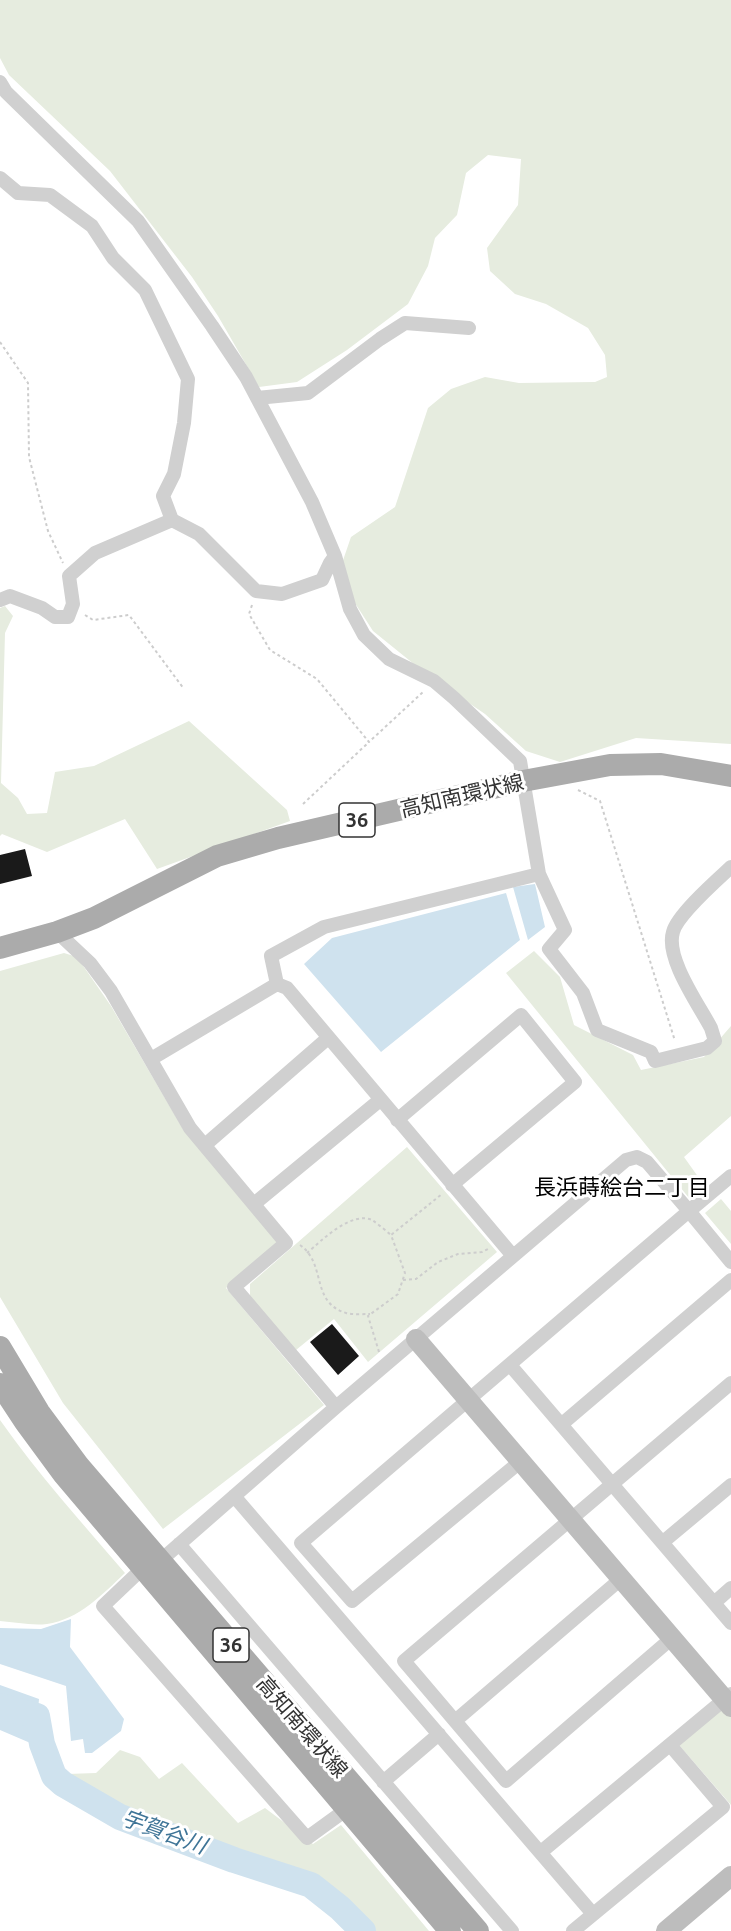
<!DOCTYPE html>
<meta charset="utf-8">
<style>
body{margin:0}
canvas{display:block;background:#fff}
</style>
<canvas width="731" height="1931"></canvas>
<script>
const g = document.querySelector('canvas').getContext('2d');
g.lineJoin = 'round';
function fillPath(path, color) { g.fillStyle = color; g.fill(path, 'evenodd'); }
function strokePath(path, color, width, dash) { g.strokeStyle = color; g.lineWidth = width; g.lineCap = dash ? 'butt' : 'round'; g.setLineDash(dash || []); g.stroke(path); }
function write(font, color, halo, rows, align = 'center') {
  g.font = font + ' Ubuntu,"Noto Sans JP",sans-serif'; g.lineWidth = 6; g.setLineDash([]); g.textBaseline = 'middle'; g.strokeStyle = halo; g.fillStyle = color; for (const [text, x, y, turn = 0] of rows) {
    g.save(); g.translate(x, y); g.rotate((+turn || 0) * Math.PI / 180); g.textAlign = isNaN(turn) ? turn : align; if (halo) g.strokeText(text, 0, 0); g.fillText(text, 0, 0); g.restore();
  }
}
fillPath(new Path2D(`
 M0 0H731V744L636 738 560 762 526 751 485 714 425 673 373 631 353 600 340 569 351 537 395 507 428 408 451 389 485 377 519 383 595 382 607 377 605 355 588 328 546 304 515 294 490 271 487 248 518 205 521 159 488 155 466 173 457 215 435 238 428 266 408 304 347 350 297 382 259 387 218 316 192 277 110 171 9 75 0 58Z
 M5 606 13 616 5 633 1 783 18 798 27 814 47 813 55 772 94 766 189 721 287 810 290 821 157 869 125 819 47 852 2 834 0 836V608Z
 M534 951 560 977 574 1025 633 1055 641 1070 704 1057 731 1026V1116L684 1157 704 1185 689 1198 506 973Z
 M64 953 77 957 111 1006 183 1129 277 1242 226 1288 324 1405 163 1529 63 1403 0 1297V971Z
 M407 1147 497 1252 368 1362 334 1319 296 1350 250 1298V1284Z
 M721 1199 731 1211V1244L705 1213Z
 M0 1420C38 1474 82 1523 125 1573 103 1594 78 1620 47 1624 32 1626 15 1622 0 1621Z
 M724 1706 731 1714V1805L679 1745Z
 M120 1750 140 1757 159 1779 182 1763 238 1823 265 1808 313 1844 341 1825 429 1931H371L359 1917 312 1879 227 1852 131 1814 71 1781 67 1774 96 1773Z`), '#e6ecdf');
fillPath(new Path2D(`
 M535 884 545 927 528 940 513 887Z
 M506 893 520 940 381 1052 304 964 332 938Z
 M71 1619 70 1647 124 1719 121 1731 92 1753H85L83 1739 71 1741 66 1686 0 1664V1628L41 1629Z
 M0 1685 39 1699 35 1745 0 1730Z`), '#cfe2ee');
strokePath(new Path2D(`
 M0 1706 37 1716 42 1744 54 1776 63 1784 120 1817 234 1860 311 1885 340 1908 363 1931`), '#cfe2ee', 26);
fillPath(new Path2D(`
 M25 849 32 876 0 884V855Z
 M332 1324 359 1356 338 1375 310 1342Z`), '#1a1a1a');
strokePath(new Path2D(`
 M0 342 28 383 29 457 48 531 63 563
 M252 605 249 614 270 650 317 679 369 742 423 692
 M85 615 93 620 129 615 184 689
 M578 790 600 801 675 1041
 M303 804 369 742
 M300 1245C327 1264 310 1302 346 1313 353 1315 363 1314 370 1314
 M307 1253C322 1240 351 1211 372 1220 378 1224 385 1230 391 1235
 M403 1280 416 1279 438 1262 458 1254 482 1252 488 1249
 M379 1352 368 1316 398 1294 405 1273 391 1235 442 1194`), '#cdcdcd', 2, [3, 3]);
strokePath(new Path2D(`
 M0 82 6 92 138 221 212 326 246 377 312 502 335 556 350 609 364 635 389 659 434 681 454 698 520 761 539 874 324 927 271 956 277 984
 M0 178 18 193 50 195 92 226 113 258 145 290 188 379 184 423 174 474 163 496 172 520
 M257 398 308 393 380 339 405 323 469 328
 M0 600 10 596 42 608 55 617H68L73 604 69 576 95 553 172 520 199 534 256 591 282 594 322 580 330 563 335 556
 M539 874 565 930 549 949 583 993 597 1030 651 1052 655 1061 707 1048 715 1041 711 1028C699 1005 665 958 673 932 677 915 717 880 731 867
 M57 932 90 963 111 991 190 1128 286 1243 234 1287 336 1407
 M151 1059 277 984 287 988 513 1256
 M397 1120 521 1015 575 1082 452 1185
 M205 1145 328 1038
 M731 1176 689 1211 731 1262
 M254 1204 380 1100
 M510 1365 731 1623
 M562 1424 731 1280
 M234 1496 593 1914
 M663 1542 731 1485
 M179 1544 512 1931
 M160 1561 336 1407 626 1160 637 1157 647 1162 689 1211 301 1543 352 1601 521 1461
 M143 1568 103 1606 307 1838 347 1809
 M714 1603 731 1588
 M672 1638 506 1781 404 1661 731 1383
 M455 1721 622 1578
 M383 1782 439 1734
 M541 1852 731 1694
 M573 1931 723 1807 670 1745`), '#d0d0d0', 14);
strokePath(new Path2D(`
 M416 1339 731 1707
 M666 1931 731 1876`), '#bdbdbd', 20);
strokePath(new Path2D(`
 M0 948 57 932 94 918 217 856 278 838 523 781 610 765 661 764 731 776
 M0 1347 39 1412 79 1466 478 1931
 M0 1384 25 1422 64 1475 450 1931`), '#ababab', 22);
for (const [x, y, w] of [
 [357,820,36],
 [231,1645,36]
]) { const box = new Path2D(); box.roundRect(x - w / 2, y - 17, w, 34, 4.5); g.fillStyle = '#fff'; g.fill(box); strokePath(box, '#333', 1.5); }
write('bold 20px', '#333', null, [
 ["36",357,820],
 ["36",231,1645]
]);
write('21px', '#333', '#fff', [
 ["高知南環状線",462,796,-13],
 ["高知南環状線",302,1727,49]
]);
write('22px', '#000', '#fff', [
 ["長浜蒔絵台二丁目",622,1188]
]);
write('italic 22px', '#3f7597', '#fff', [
 ["宇賀谷川",164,1832,20]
]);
</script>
